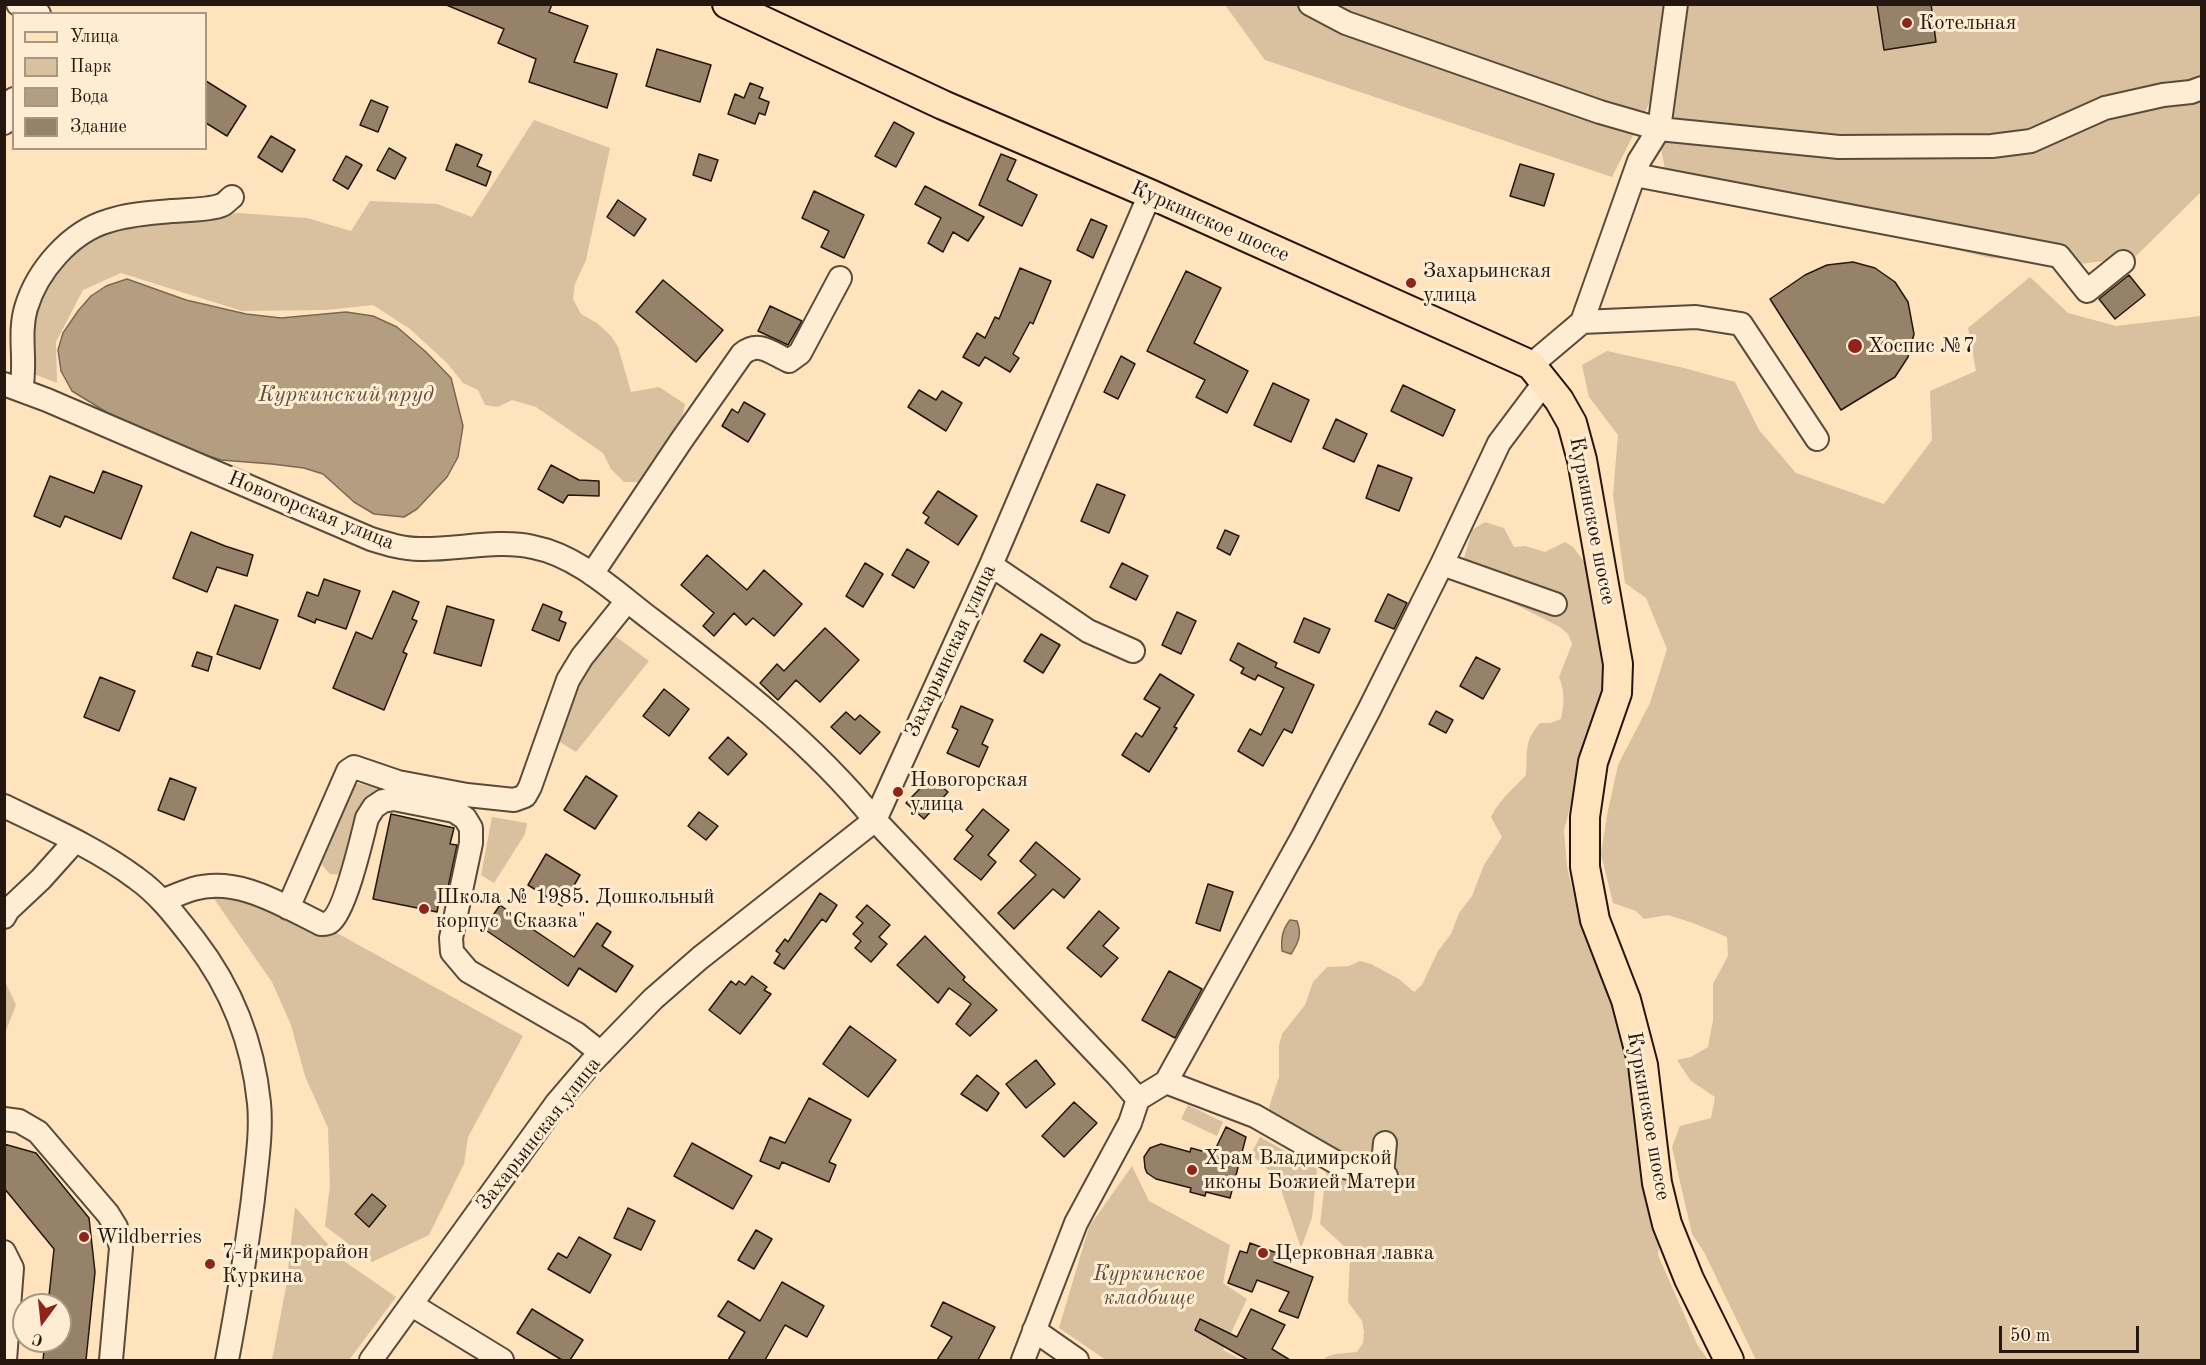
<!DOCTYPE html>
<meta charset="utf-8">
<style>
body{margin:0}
#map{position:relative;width:2206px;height:1365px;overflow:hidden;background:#fee3bc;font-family:"Old Standard TT",serif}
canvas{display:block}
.frame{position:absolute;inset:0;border:6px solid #25170f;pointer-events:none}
.legend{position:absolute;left:12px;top:12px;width:195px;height:138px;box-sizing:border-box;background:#feedd3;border:2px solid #a79785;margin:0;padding:8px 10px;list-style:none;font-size:18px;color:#25170f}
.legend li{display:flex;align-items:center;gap:12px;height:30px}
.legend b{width:30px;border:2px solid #a79785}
.north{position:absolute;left:12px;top:1293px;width:60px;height:60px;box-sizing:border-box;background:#feedd3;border:2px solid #a79785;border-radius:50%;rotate:195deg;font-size:16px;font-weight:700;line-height:24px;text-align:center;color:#25170f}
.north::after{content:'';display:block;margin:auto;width:21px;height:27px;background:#8f2418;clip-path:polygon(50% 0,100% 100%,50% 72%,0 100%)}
.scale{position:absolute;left:1999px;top:1326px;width:140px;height:27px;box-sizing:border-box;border:3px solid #25170f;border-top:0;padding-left:8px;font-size:18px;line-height:21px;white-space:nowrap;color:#25170f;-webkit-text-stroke:4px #feedd3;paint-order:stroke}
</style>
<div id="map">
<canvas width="2206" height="1365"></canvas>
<div class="frame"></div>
<ul class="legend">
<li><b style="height:8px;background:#fee3bc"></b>Улица</li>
<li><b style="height:16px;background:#d9c09f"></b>Парк</li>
<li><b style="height:16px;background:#b49e81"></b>Вода</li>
<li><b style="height:16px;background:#968169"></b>Здание</li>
</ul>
<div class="north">С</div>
<div class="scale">50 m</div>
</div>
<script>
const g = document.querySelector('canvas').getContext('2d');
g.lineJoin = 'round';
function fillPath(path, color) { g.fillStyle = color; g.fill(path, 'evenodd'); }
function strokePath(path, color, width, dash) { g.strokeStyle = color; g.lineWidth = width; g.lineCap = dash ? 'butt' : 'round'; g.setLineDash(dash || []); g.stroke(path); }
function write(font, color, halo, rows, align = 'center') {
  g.font = font + ' "Old Standard TT",serif'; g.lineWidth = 6; g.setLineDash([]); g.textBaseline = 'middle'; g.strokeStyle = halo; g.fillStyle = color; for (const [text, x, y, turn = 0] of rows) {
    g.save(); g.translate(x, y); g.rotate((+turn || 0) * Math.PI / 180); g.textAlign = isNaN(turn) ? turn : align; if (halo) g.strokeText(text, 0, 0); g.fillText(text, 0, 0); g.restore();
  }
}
fillPath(new Path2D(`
 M1225 5H2201V192L2135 257 2080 264 1990 258 1762 203 1669 188 1651 100 1612 177 1265 60Z
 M534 120 610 148 586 260 575 284 573 299 581 314 597 323 611 336 618 347 631 392 659 387 685 404 679 432 642 482H624L611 469 603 453 536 407 512 400 498 407 485 405 478 390 463 383 448 364 410 329 373 305 326 310 242 311 121 273 83 290 56 342 57 383 26 371 31 313 48 277 79 240 136 221 238 213 307 218 351 231 370 201 437 204 472 217Z
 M2030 277 2068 313 2116 326 2201 316V1360H1756L1704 1252 1692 1234 1672 1147 1680 1126 1711 1118 1715 1097 1691 1081 1677 1060 1691 1057 1708 1047 1713 1020V984L1728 956 1727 937 1693 923 1668 915 1644 919 1636 911 1613 903 1601 854 1607 815 1618 765 1650 703 1667 649 1646 598 1625 583 1613 495 1618 435 1589 397 1582 365 1607 351 1684 368 1735 382 1759 430 1796 473 1884 504 1932 440 1930 391 1976 371 1968 328Z
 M1485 522 1504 528 1514 547 1525 546 1545 552 1565 542 1573 547 1586 564 1599 624 1604 681 1564 830 1567 867 1578 913 1617 1016 1636 1117 1642 1185 1659 1248 1658 1255 1697 1344 1708 1360H1325L1326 1357 1336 1354 1357 1352 1363 1343 1364 1332 1362 1321 1348 1302 1350 1257 1345 1247 1320 1224 1327 1166 1272 1117 1269 1107 1279 1077V1045L1282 1034 1305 1005 1313 982 1327 967 1349 966 1360 961 1371 964 1399 979 1414 992 1422 985 1438 951 1451 934 1459 913 1472 896 1484 865 1502 837 1491 817C1500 799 1513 789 1526 775 1528 752 1523 742 1540 723H1550L1561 719C1564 704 1565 692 1559 677L1572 644 1568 634 1560 627 1455 574 1463 562 1472 530Z
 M615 636 649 661 576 752 558 741 582 676Z
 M356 783 384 789 376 795 342 875 330 874 321 864 322 858Z
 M492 817 527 823 525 834 494 883 481 875Z
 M210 893 254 898 337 933 523 1036 468 1137 464 1164 429 1235 372 1262 325 1226 330 1186 328 1128 305 1076 291 1025 272 982Z
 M4 979 16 1005 5 1033H4Z
 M1188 1105 1223 1122 1217 1136 1181 1119Z
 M1260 1137 1317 1169 1312 1218 1301 1248 1277 1178 1251 1154Z
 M1132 1166 1149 1201 1230 1245 1223 1283 1247 1299 1223 1350 1242 1360H1106L1059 1328 1089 1227Z
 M295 1207 341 1259 396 1297 349 1360H272L286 1287Z`), '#d9c09f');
const water = new Path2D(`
 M127 279 186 300 246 314 281 318 346 312 373 316 397 327 426 352 451 378 463 426 458 457 447 477 417 509 404 517 374 514 354 502 323 474 304 468 272 464 221 460 182 447 108 413 72 391 61 371 58 350 63 333 78 311 91 296 106 286Z
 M1290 920 1297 921C1302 934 1299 942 1291 954L1282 951C1281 939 1282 930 1290 920Z`);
fillPath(water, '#b49e81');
strokePath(water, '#7b6853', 1.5);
const building = new Path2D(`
 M444 4H552L549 12 588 26 574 62 617 74 607 108 529 82 536 59 498 43 504 29Z
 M1877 4H1931L1936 42 1884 50Z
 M657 49 711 65 700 102 646 86Z
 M206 81 246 106 227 136 206 123Z
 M750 83 763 88 759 98 769 102 765 115 759 113 755 124 728 114 735 94 744 98Z
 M371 100 388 107 378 132 360 125Z
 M894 122 914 133 896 167 875 156Z
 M271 136 295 150 282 172 258 157Z
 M456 144 482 155 477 166 491 172 486 186 446 170Z
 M389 148 406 158 395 179 377 170Z
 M699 154 718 160 711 181 693 175Z
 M1001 154 1016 160 1007 180 1037 195 1022 226 979 205Z
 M346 156 362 165 348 189 333 180Z
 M1520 164 1554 174 1544 206 1510 196Z
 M925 186 984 217 968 241 953 232 943 252 928 243 941 218 915 204Z
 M814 191 864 215 844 258 821 247 829 231 802 218Z
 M618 200 646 219 634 236 607 217Z
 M1091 219 1107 226 1093 258 1077 250Z
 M1853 262 1875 268 1895 282 1908 302 1914 334 1908 357 1895 377 1841 410 1770 299 1805 275 1827 265Z
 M1020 268 1051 281 1033 324 1030 322 1013 354 1019 358 1010 372 985 357 979 366 963 357 977 333 985 338 995 317 999 319Z
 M1186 271 1221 288 1194 343 1248 371 1227 413 1196 397 1205 380 1147 351Z
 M2129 275 2145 295 2115 319 2099 299Z
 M663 280 723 330 696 362 636 312Z
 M770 306 802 321 788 345 758 331Z
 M1121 356 1135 364 1118 399 1104 392Z
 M1273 383 1309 400 1291 442 1254 425Z
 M1403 385 1455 410 1443 436 1391 411Z
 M919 390 936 400 942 391 962 403 946 431 908 407Z
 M744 402 765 414 748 442 722 426 732 409 738 413Z
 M1336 419 1367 434 1354 462 1323 448Z
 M551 465 579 480 599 481V496L568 495 563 503 538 489Z
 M1378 465 1412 478 1399 511 1366 498Z
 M103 471 142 486 121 539 65 516 60 527 34 516 50 476 94 493Z
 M1097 484 1125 495 1109 533 1081 521Z
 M938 491 977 516 958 545 925 523 929 517 923 513Z
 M1225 530 1239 536 1230 555 1217 548Z
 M191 532 225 546 253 555 247 576 217 567 207 592 173 578Z
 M907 549 929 562 914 588 892 575Z
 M707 555 747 590 764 570 802 604 774 636 753 618 746 625 734 613 714 636 703 626 714 613 681 585Z
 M865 563 883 574 863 607 846 596Z
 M1122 563 1148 576 1136 600 1110 587Z
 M324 579 360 591 346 629 316 619 315 623 298 616 307 592 318 596Z
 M393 591 419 602 412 619 417 621 403 652 407 654 384 710 333 688 356 632 372 639Z
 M1388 594 1407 603 1394 629 1375 621Z
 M543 604 562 612 559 620 566 623 559 641 532 630Z
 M235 605 278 620 260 669 217 654Z
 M447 606 494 620 481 666 434 653Z
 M1177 612 1196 621 1181 654 1162 645Z
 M1304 618 1330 629 1319 653 1294 642Z
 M825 628 859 660 820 702 796 680 778 700 760 683 777 664 784 671Z
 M1041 634 1060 645 1043 673 1024 661Z
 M1238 643 1277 663 1275 667 1314 685 1292 733 1284 729 1263 766 1238 751 1250 729 1261 735 1284 688 1258 675 1255 680 1241 673 1244 668 1230 660Z
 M197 652 212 657 208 671 192 666Z
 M1476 657 1500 669 1483 699 1460 686Z
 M1160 674 1194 695 1174 727 1177 728 1149 772 1122 755 1136 733 1142 737 1160 708 1144 699Z
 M100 677 135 691 119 731 84 717Z
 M664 689 689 709 669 736 643 716Z
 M961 706 993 720 982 744 988 747 979 767 947 753 958 730 952 727Z
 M1436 711 1453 720 1446 733 1429 724Z
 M846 712 855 720 860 715 880 732 860 754 831 727Z
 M728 737 747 754 728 775 709 758Z
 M586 776 617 796 595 829 564 810Z
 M931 777 948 792 924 819 906 803Z
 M170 778 196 788 184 820 158 810Z
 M983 809 1009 830 988 855 996 862 981 880 954 859 973 836 966 830Z
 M699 812 718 826 706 840 688 826Z
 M391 814 454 828 450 844 457 845 446 897 440 896 437 912 373 899Z
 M1036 842 1080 879 1064 898 1053 889 1014 929 998 913 1036 875 1020 861Z
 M546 854 580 875 562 906 528 885Z
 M1208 884 1233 892 1220 931 1196 923Z
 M820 893 837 905 826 922 822 919 784 969 774 963 780 954 776 951 785 939 788 942Z
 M500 905 514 915 513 916 574 957 597 923 611 932 602 946 633 966 616 992 579 968 568 986 484 929Z
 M867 905 890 925 879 937 887 944 871 962 855 948 861 941 853 934 863 923 856 917Z
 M1099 911 1119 928 1103 946 1118 958 1101 977 1067 948Z
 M925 936 965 977 963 980 997 1010 970 1036 956 1024 971 1004 949 988 938 1003 897 965Z
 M1169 971 1202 989 1175 1038 1142 1020Z
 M752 976 767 987 764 990 771 994 740 1034 709 1010 731 981 736 985 739 981 745 985Z
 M850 1026 896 1060 868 1097 823 1064Z
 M1036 1060 1055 1084 1026 1108 1006 1084Z
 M977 1075 999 1093 987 1111 961 1094Z
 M809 1098 851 1120 829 1162 836 1165 829 1182 782 1162 779 1169 760 1161 770 1137 785 1143Z
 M1074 1102 1097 1123 1064 1157 1042 1136Z
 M1226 1127 1246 1137 1230 1198 1206 1192 1205 1196 1190 1192 1191 1188 1156 1179 1147 1173 1145 1168 1144 1157 1150 1148 1161 1144 1190 1152 1191 1148 1213 1154Z
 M692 1143 752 1176 733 1209 674 1176Z
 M4 1144 36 1153 89 1218 95 1272 86 1360H43L45 1341H60V1305H48L54 1249 4 1188Z
 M372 1194 386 1206 369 1227 355 1214Z
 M628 1208 655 1221 641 1250 614 1238Z
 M756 1230 772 1239 754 1269 738 1260Z
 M579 1237 611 1255 590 1293 548 1269 558 1253 567 1258Z
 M1250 1243 1277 1253 1274 1262 1313 1277 1298 1318 1279 1311 1289 1292 1257 1280 1252 1292 1228 1283 1240 1251 1247 1253Z
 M782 1282 824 1306 807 1337 785 1325 765 1360H728L745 1332 718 1316 728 1301 760 1321Z
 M943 1302 995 1327 978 1360H937L952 1337 931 1326Z
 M532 1309 583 1340 570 1360H562L517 1333Z
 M1251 1309 1285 1325 1272 1349 1290 1360H1248L1195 1330 1200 1319 1237 1337Z`);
fillPath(building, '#968169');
strokePath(building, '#25170f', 1.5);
const minor = new Path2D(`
 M18 4 39 14
 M1310 4 1346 23 1600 112 1659 129 1839 147 1992 146 2031 141 2105 108 2163 95 2191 92 2202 88
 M4 123 14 99
 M1635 175 2059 256 2087 291 2123 262
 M1582 322 1639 161 1659 129 1676 4
 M1531 365 1582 322 1696 317 1741 324 1817 439
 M4 384 47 400 371 539C387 544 403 549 420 549 456 550 498 539 533 547 579 556 616 593 652 620 732 681 811 741 875 820L1117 1075 1138 1099 1130 1123 1076 1223 1023 1360
 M21 390C27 363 18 335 26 308 37 271 70 232 108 221 128 214 151 213 171 211 185 210 210 210 222 205 225 204 229 199 232 197
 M1442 564 1555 604
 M991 565 1088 631 1133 651
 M592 574 681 441 742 354C759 340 771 353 789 361L800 353 840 278
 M4 806C49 828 96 848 136 878 160 895 177 918 195 941 232 989 253 1043 259 1103 262 1134 256 1168 253 1199 246 1253 237 1307 227 1360
 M162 901C172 897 183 892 193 889 238 876 282 905 321 924 324 924 328 924 330 922 345 912 362 838 367 818L374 807 383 801 394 799 454 811 465 818 471 828V843L451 938 452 952 468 971 577 1034 601 1053
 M288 908 348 771 354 767 398 782 467 795 514 800 525 796 530 787 568 680 582 657 627 601
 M4 917 8 910 41 879 75 841
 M1166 1082 1255 1116 1344 1167 1386 1176
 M1138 1099 1166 1082 1303 836 1369 710 1442 564 1499 443 1544 383
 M4 1119 19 1121 38 1132 108 1214 116 1227 121 1248 111 1360
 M1382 1175 1385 1143
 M4 1252 12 1268 5 1360
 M412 1305 502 1360
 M1034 1330 1077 1360
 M371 1360 556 1104 591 1063 653 999 700 958 875 820 991 565 1150 194`);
const major = new Path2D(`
 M727 4 943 105 1150 194 1531 365 1559 400 1572 423 1582 460 1618 664 1617 693 1593 762 1585 817V867L1595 920 1626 1000 1643 1065 1657 1183 1667 1224 1689 1279 1729 1360`);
strokePath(minor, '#5b4a3a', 26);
strokePath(major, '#25170f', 32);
strokePath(minor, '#feedd3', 22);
strokePath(major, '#fee3bc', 28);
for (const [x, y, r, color] of [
 [1907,23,6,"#8f2418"],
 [1411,283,6,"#8f2418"],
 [1855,346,8,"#8f2418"],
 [898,792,6,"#8f2418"],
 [424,909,6,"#8f2418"],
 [1192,1170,6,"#8f2418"],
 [84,1237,6,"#8f2418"],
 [1263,1253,6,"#8f2418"],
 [210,1264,6,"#8f2418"]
]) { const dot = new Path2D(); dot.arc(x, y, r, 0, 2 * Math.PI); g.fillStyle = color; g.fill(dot); strokePath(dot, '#feedd3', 2); }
write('21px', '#25170f', '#feedd3', [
 ["Котельная",1919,23],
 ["Захарьинская",1423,271],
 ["улица",1423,295],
 ["Хоспис №7",1868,346],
 ["Новогорская",910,780],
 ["улица",910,804],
 ["Школа № 1985. Дошкольный",436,897],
 ["корпус \"Сказка\"",436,921],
 ["Храм Владимирской",1204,1158],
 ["иконы Божией Матери",1204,1182],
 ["Wildberries",96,1237],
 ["7-й микрорайон",222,1252],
 ["Куркина",222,1276],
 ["Церковная лавка",1275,1253]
], 'left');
write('21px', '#25170f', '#feedd3', [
 ["Куркинское шоссе",1210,222,24],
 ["Новогорская улица",311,511,22],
 ["Куркинское шоссе",1592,521,79],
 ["Захарьинская улица",951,651,-65],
 ["Куркинское шоссе",1648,1116,80],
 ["Захарьинская улица",539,1134,-52]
]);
write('italic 21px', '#5b4a3a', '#feedd3', [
 ["Куркинское",1149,1274],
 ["кладбище",1149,1298]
]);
write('italic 22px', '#5e4d3d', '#feedd3', [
 ["Куркинский пруд",346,395]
]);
</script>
